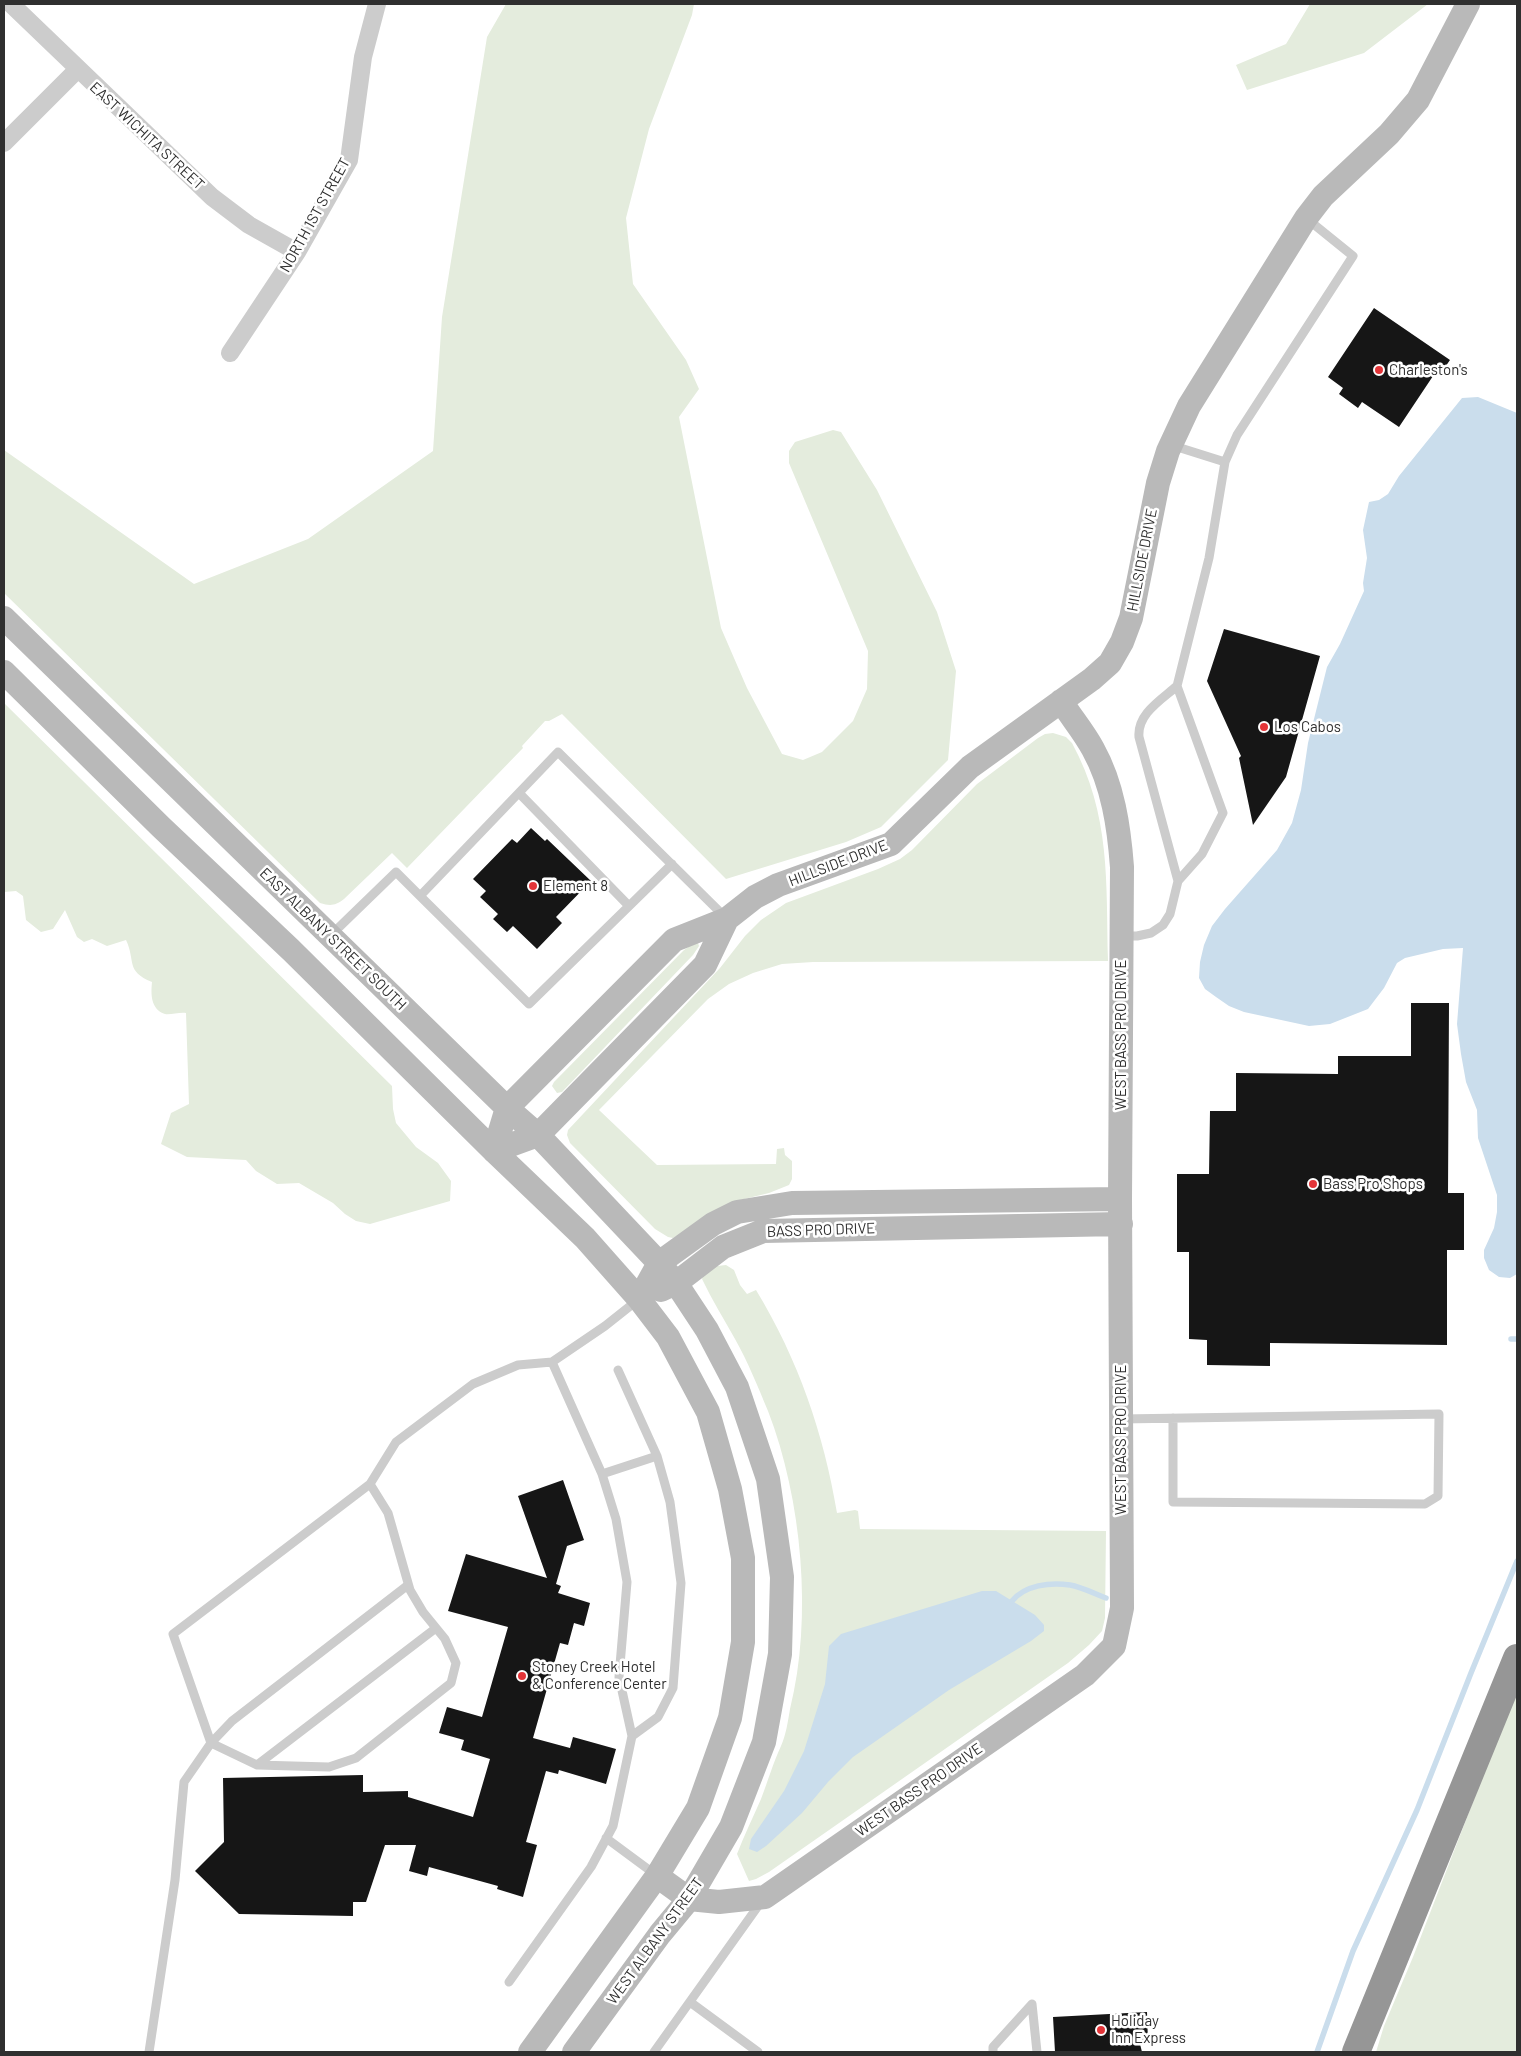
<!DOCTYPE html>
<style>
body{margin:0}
#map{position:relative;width:1521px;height:2056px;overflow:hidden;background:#fff;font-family:Barlow,sans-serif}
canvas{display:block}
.frame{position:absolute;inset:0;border:5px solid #2f2f2f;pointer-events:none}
</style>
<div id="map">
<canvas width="1521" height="2056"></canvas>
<div class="frame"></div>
</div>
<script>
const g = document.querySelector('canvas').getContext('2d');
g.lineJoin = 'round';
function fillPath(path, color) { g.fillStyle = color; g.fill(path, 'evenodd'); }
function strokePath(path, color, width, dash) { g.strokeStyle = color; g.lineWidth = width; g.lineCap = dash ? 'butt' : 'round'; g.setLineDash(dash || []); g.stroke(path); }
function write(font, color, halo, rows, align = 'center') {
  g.font = font + ' Barlow,sans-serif'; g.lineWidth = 5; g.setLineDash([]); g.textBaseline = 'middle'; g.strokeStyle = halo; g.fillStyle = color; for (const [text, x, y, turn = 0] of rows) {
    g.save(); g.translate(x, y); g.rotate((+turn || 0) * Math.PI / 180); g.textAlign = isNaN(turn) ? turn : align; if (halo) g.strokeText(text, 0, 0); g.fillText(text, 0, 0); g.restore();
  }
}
fillPath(new Path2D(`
 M506 4H694L692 15 649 129 626 218 633 284 686 360 699 389 679 417 721 628 747 688 782 754 803 760 822 752 853 721 867 689 868 651 789 463V451L795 442 833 430 841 432 877 490 937 612 956 671 948 760 881 827 846 842 726 879 562 714 549 721H545L522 746 523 748 407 868 392 853 344 899C335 906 330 906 320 903L4 593V450L194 584 308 539 433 451 442 317 487 37Z
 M1310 4H1428L1364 53 1247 90 1236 65 1286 44Z
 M4 703 392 1086 393 1109 396 1123 416 1147 438 1163 451 1181 450 1201 370 1224 356 1221 345 1214 333 1203 299 1183 277 1184 256 1171 246 1160 187 1157 161 1144 171 1113 189 1104 186 1013C180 1012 170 1015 165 1014 150 1009 151 993 152 982 125 971 136 961 126 940L107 946 92 939 84 942 77 937 65 910 53 929 41 932 26 920 23 896 16 891 4 892Z
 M1053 733 1066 737 1072 743C1111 815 1106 882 1108 961L813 962 782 964 753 973 729 984 708 999 599 1110 657 1165 776 1164 777 1149 784 1148 785 1155 792 1161V1179L789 1185 769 1193 736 1201 673 1238 668 1237 655 1229 570 1143 567 1135 568 1130 720 968 745 936 761 920 786 903 878 869 900 859 912 850 977 784 1038 738 1045 734Z
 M698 943 699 946 693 955 562 1092 557 1093 552 1086 554 1082 684 950 691 945Z
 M726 1265 734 1270 740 1285 747 1294 756 1290C798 1359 824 1434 837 1513L855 1510 858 1511 860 1529 1106 1531 1105 1618 1102 1631 1089 1645 1068 1663 769 1872 756 1879 749 1881 737 1854C744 1836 753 1817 761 1799 768 1781 773 1763 781 1746 786 1735 788 1721 790 1709 813 1618 802 1499 768 1411 758 1387 748 1362 735 1339 724 1319 712 1300 702 1279 707 1267 714 1266 726 1265Z
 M1517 1688V2052H1376L1384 2026 1413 1957Z`), '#e4ecdd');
fillPath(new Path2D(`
 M1478 397 1517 413V1274L1510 1278 1499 1277 1489 1270 1484 1258V1250L1494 1228 1497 1212V1195L1478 1138 1477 1110 1466 1082 1461 1054 1457 1024 1463 948 1443 949 1405 958 1397 963 1384 988 1368 1009 1330 1024 1309 1026 1244 1012 1229 1006 1216 997 1205 989 1199 978 1200 962 1204 945 1212 926 1225 909 1277 850 1292 823 1301 790 1308 743 1327 667 1340 644 1364 591 1363 583 1367 558 1363 530 1369 502 1379 500 1388 494 1399 476 1462 398Z
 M982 1591H996L1035 1615 1044 1625V1631L1031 1641 949 1690 853 1757 828 1782 802 1813 766 1846 757 1852 749 1849 751 1839 784 1791 804 1751 825 1684 829 1646 841 1634Z`), '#caddec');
strokePath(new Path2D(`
 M1511 1339H1517
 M1012 1601C1025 1585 1050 1582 1070 1585 1082 1587 1095 1594 1106 1598
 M1317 2052 1353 1951 1417 1810 1471 1673 1517 1561`), '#caddec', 5.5);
fillPath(new Path2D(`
 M1374 308 1450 360 1441 373 1437 370 1399 427 1362 402 1358 408 1339 394 1343 388 1328 377Z
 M1224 629 1320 656 1286 777 1253 825 1239 758 1241 756 1207 681Z
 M531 828 545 841 547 839 591 881 556 917 562 923 537 949 513 926 507 932 493 919 498 914 480 897 486 891 473 879 512 839 517 843Z
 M1411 1003H1449L1448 1193H1464V1250H1447V1345L1270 1343V1366L1207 1365V1340L1189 1339V1252H1177V1174H1209L1210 1111H1236V1073L1338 1074V1056H1411Z
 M563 1480 584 1540 567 1546 556 1584 561 1586 558 1593 590 1603 584 1626 574 1623 568 1645 560 1643 533 1738 570 1748 573 1737 616 1749 606 1784 559 1770 558 1774 546 1771 526 1842 537 1845 523 1897 497 1889 498 1886 429 1867 427 1876 409 1871 416 1845H385L366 1902H353V1916L239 1914 195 1871 224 1842 223 1778 363 1775V1792L408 1791V1797L473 1817 490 1759 461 1750 464 1740 439 1733 447 1707 482 1717 508 1627 448 1611 466 1554 547 1578 518 1496Z
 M1147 2012 1148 2043 1140 2044 1142 2052H1055L1053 2017Z`), '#161616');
strokePath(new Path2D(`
 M1225 462 1237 435 1353 256 1306 218
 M1177 686C1161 700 1137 714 1139 737L1178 881
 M519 793 629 906
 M672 864 529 1004 420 896 558 752 725 917
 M331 935 396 872 420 896
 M1122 936H1137L1151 933 1163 925 1170 914 1178 881 1202 854 1223 813 1177 686 1209 558 1225 462 1171 445
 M618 1370 657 1456 670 1502 681 1583 673 1688 658 1717 632 1736
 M1121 1419 1439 1414 1438 1496 1425 1504 1173 1502V1418
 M602 1474 657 1456
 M370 1484 388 1513 410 1590 423 1612 445 1639 456 1663 451 1683 356 1758 329 1767 257 1765 211 1743 232 1721 408 1585
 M257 1765 436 1628
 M606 1838 656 1875
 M509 1982 591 1867 613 1826 632 1736 619 1677 627 1582 616 1519 602 1474 552 1362
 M690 2002 758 2052
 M1032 2004 1037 2052
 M149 2052 175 1880 184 1782 211 1743 173 1634 370 1484 396 1442 473 1384 518 1365 552 1362 605 1326 639 1299
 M654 2052 761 1902
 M993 2052V2047L1032 2004`), '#ccc', 9);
strokePath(new Path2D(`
 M11 4 212 197 249 225 297 252
 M4 143 77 70
 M230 353 297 252 349 160 363 57 377 4`), '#ccc', 18);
strokePath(new Path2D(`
 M4 618 507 1108 538 1135 659 1263 676 1283 707 1330 737 1387 768 1479 782 1577 780 1654 764 1742 731 1827 689 1899 660 1934 574 2052
 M4 672 161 827 291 950 494 1151 585 1238 639 1299 668 1337 708 1412 730 1489 743 1558V1642L730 1718 698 1808 657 1876 530 2052
 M494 1151 538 1135 705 965 727 919 755 897 778 885 891 844 970 767 1092 679 1110 663 1122 642 1131 618 1158 483 1168 451 1189 406 1306 218 1323 196 1389 134 1418 100 1468 4
 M494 1151 507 1108 674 940 727 919
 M661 1290 676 1283 723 1247 763 1231 1121 1224
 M639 1299 659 1263 713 1224 737 1212 792 1203 1120 1199
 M657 1876 689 1899 719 1902 765 1897 1085 1675 1114 1646 1122 1608 1120 1199 1122 867C1119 827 1113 785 1093 749 1084 732 1071 717 1061 701`), '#b9b9b9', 24);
strokePath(new Path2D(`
 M1356 2052 1517 1658`), '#969696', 28);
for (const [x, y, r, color] of [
 [1379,370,5,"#e33438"],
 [1264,727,5,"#e33438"],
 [533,886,5,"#e33438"],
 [1313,1184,5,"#e33438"],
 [522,1676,5,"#e33438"],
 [1101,2030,5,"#e33438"]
]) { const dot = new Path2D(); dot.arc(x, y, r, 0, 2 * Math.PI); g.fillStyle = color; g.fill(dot); strokePath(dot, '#fff', 2); }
write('15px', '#2f2f2f', '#fff', [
 ["EAST WICHITA STREET",147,136,43],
 ["NORTH 1ST STREET",315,215,-61],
 ["HILLSIDE DRIVE",1142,560,-79],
 ["HILLSIDE DRIVE",838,863,-21],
 ["EAST ALBANY STREET SOUTH",333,939,44],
 ["WEST BASS PRO DRIVE",1121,1035,-90],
 ["BASS PRO DRIVE",821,1230,-2],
 ["WEST BASS PRO DRIVE",1121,1440,-90],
 ["WEST BASS PRO DRIVE",919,1790,-35],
 ["WEST ALBANY STREET",655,1941,-54]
]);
write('15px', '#2f2f2f', '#fff', [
 ["Charleston's",1389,370],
 ["Los Cabos",1274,727],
 ["Element 8",543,886],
 ["Bass Pro Shops",1323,1184],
 ["Stoney Creek Hotel",532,1667],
 ["& Conference Center",532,1684],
 ["Holiday",1111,2021],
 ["Inn Express",1111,2038]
], 'left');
</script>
